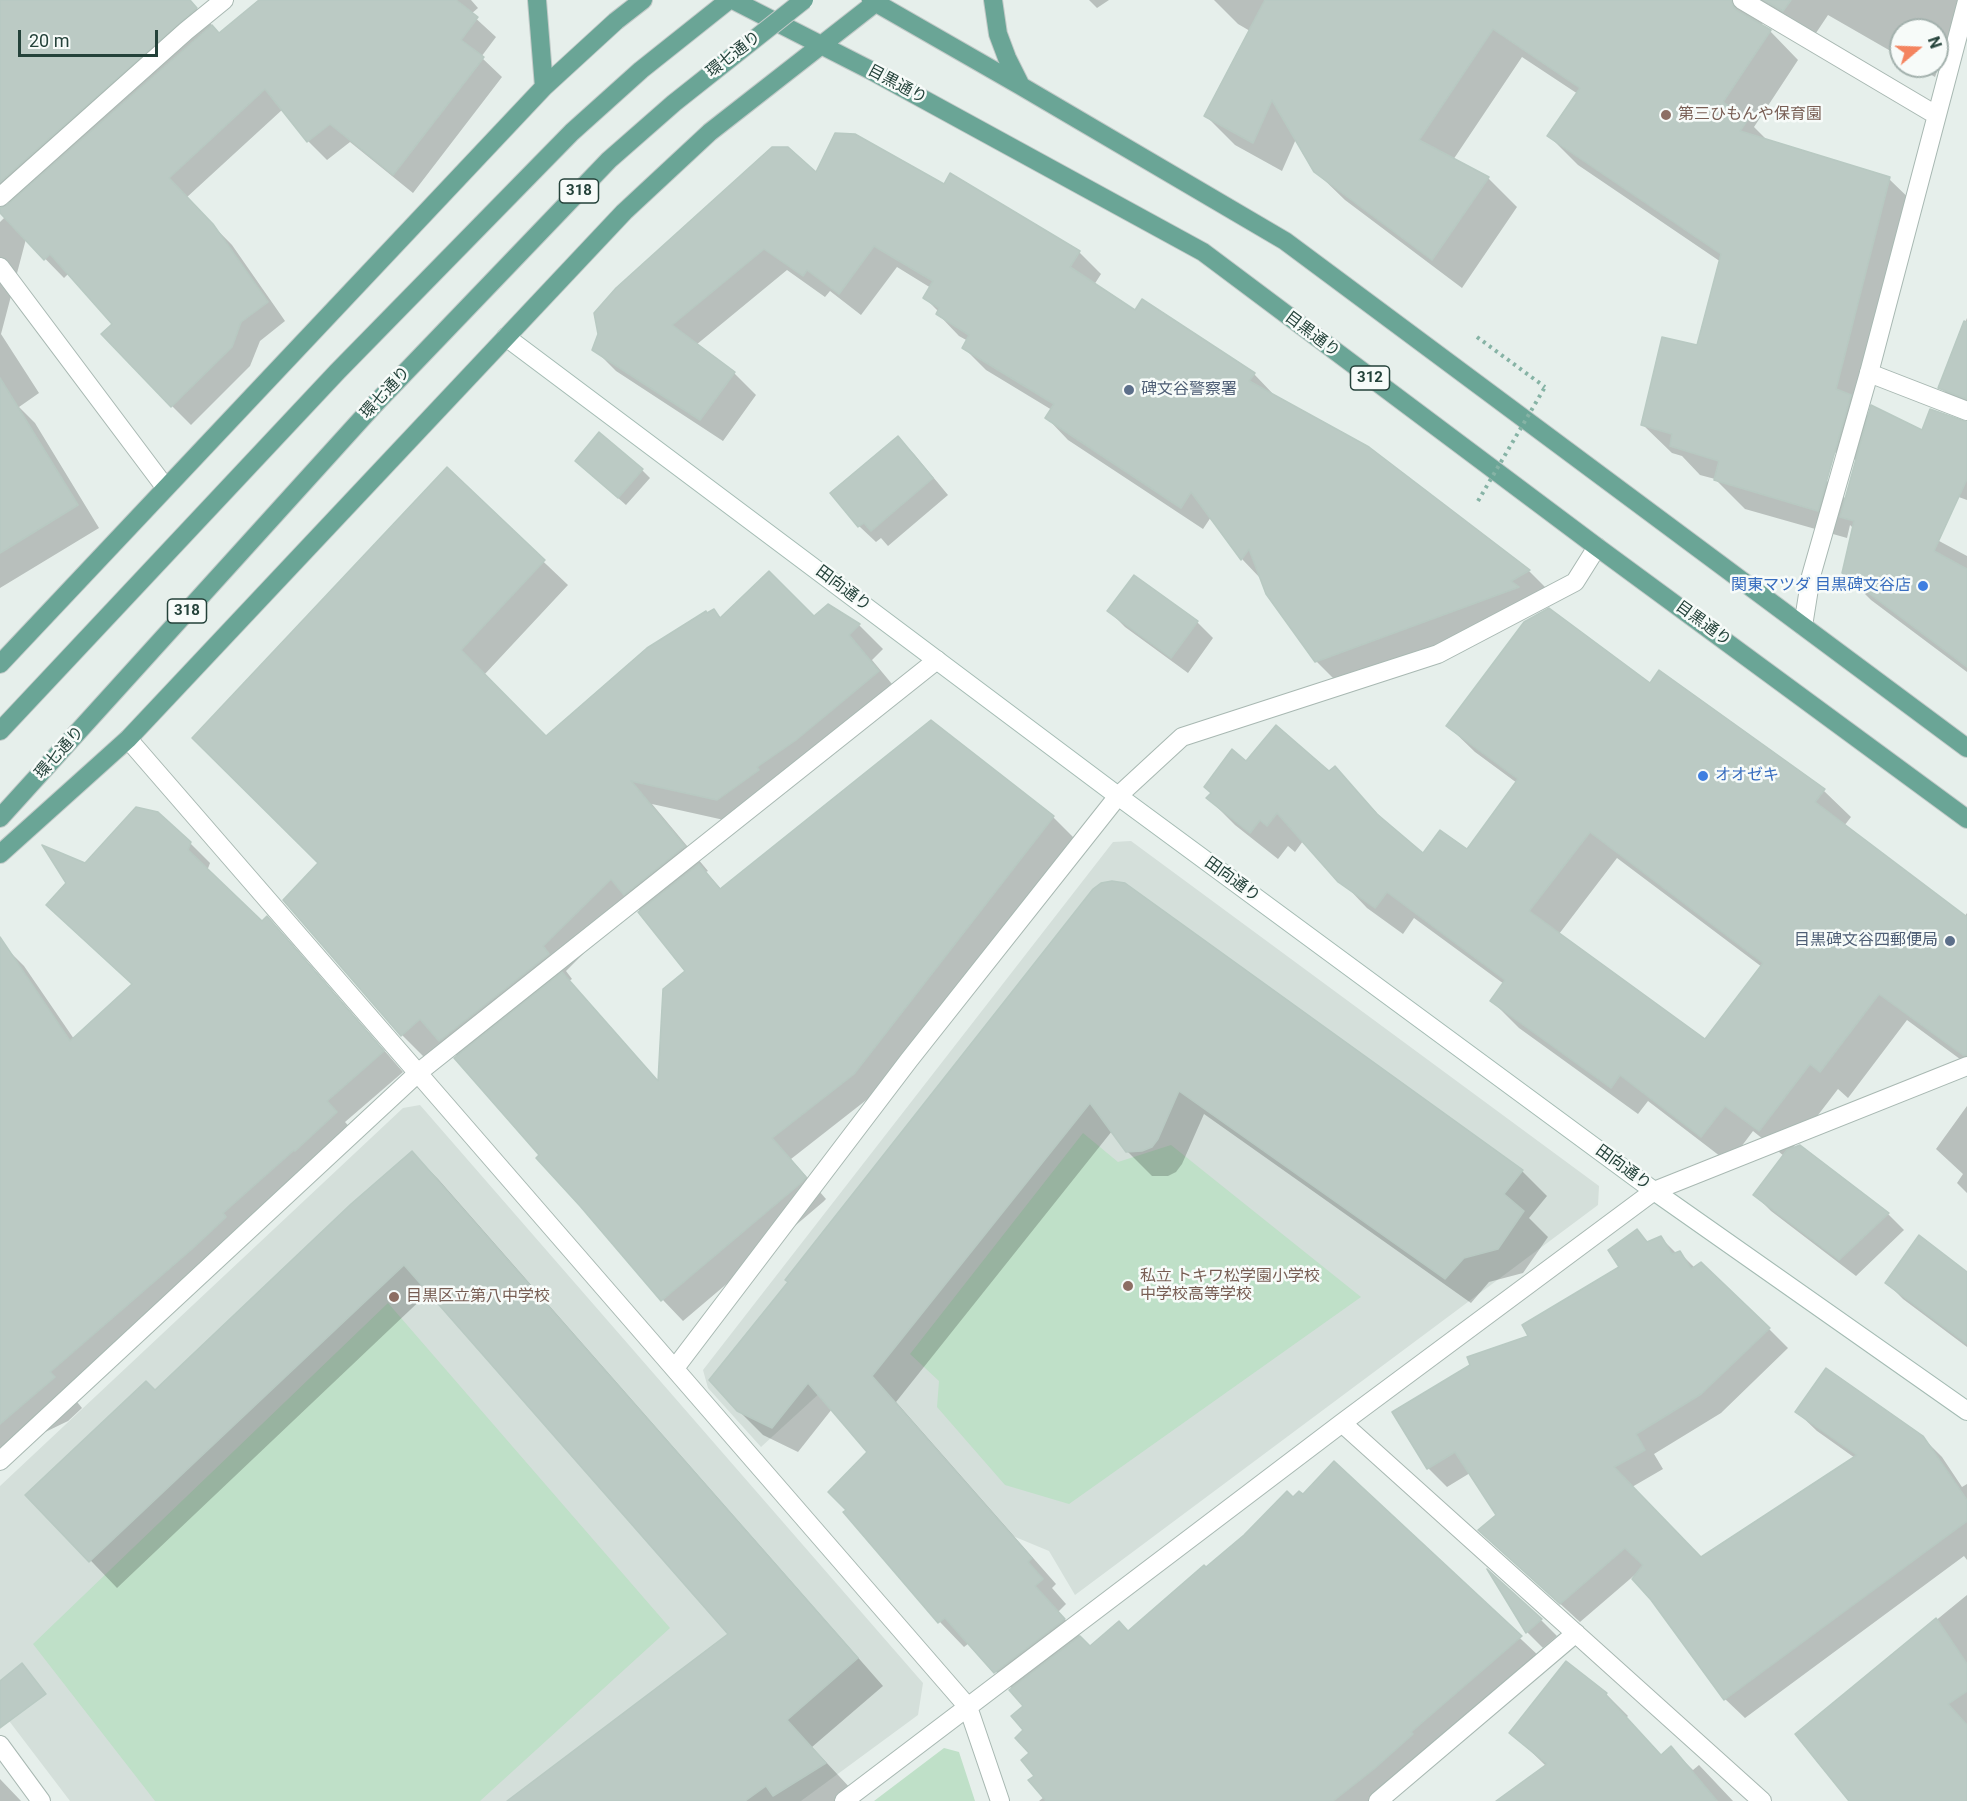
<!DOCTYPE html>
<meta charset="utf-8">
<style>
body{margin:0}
#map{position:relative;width:1967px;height:1801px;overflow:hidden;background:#e6efeb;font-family:Roboto,sans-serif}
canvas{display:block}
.north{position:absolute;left:1889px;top:18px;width:60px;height:60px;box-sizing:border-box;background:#f7fbf9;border:2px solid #a3b1ad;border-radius:50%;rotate:71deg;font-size:16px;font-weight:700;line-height:24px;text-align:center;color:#24423a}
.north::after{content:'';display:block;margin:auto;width:21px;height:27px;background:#f4845f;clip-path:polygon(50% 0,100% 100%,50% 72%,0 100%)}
.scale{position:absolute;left:18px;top:30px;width:140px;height:27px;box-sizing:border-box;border:3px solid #24423a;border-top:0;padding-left:8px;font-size:18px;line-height:21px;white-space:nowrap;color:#24423a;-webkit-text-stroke:4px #f7fbf9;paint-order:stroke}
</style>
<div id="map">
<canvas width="1967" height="1801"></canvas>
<div class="north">N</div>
<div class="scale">20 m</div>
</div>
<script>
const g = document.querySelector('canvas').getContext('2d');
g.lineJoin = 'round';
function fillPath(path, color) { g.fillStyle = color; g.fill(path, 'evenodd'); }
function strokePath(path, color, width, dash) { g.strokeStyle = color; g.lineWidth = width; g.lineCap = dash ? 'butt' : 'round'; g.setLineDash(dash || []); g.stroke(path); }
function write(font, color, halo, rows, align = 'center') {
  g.font = font + ' Roboto,"Noto Sans JP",sans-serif'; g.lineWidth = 5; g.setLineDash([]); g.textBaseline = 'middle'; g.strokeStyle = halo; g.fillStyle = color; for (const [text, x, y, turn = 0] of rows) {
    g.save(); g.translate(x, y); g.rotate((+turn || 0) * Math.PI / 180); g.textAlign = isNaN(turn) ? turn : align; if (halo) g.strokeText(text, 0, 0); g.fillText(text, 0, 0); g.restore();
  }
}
fillPath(new Path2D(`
 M1131 841 1599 1186 1598 1205 1075 1595 1049 1551 1008 1534 846 1369 761 1447 708 1388 703 1370 1113 842Z
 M420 1105 923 1683 918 1715 801 1801H70L0 1709V1486L403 1108Z`), '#d4dfda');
fillPath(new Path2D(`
 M1083 1133 1118 1162 1171 1145 1361 1297 1069 1504 1005 1485 937 1407 939 1381 910 1354Z
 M388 1303 670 1628 480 1801H155L33 1644Z
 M944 1748 959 1752 975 1801H874Z`), '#bfe0c8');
fillPath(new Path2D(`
 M0 0H189L220 34 262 0H471L478 8 471 14 496 37 481 57 502 77 413 193 350 142 327 160 308 141 283 109 186 198 232 245 285 321 260 341 250 366 191 425 172 406 115 324 69 273 64 278 26 239 1 334 39 393 19 407 35 423 99 528 0 588V222L5 217 11 204 0 193Z
 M1089 0H1109L1097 8Z
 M1214 0H1967L1956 71 1939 66 1935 77 1916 66H1937V30H1901V57L1828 15 1812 39 1765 19 1761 26 1770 31 1798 60 1754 127 1768 141 1889 179 1918 207 1866 413 1870 417 1923 432 1967 423V500L1817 446 1826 480 1846 499 1848 492 1967 556V672L1871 600 1844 573 1854 529 1850 525 1847 538 1745 509 1715 479 1700 475 1682 456 1672 453 1643 425 1698 347 1721 262 1578 165 1549 136 1578 94 1522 57 1453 160 1488 178 1517 207 1462 288 1345 200 1315 171 1296 139 1282 171 1235 145 1206 116 1250 31 1238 24Z
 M817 174 945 186 1079 252 1101 274 1094 285 1135 312 1254 374 1275 396 1368 448 1529 571 1551 593 1540 609 1338 683 1316 661 1261 579 1242 559 1211 517 1203 529 1068 440 1047 418 1052 410 986 370 964 348 968 341 959 336 938 314 939 312 925 298 931 288 897 267 861 315 830 291 825 297 787 270 696 345 734 373 756 395 723 441 616 371 594 349Z
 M1967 318V414L1940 387Z
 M898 438 914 454 948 495 888 546 881 538 876 542 859 526 832 493Z
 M585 469 642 470 650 478 626 505Z
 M447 470 568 585 484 675 546 738 714 611 722 619 814 618 828 605 859 625 883 649 872 660 902 696 742 824 652 804 708 871 706 872 722 890 1053 817 1074 838 874 1094 791 1159 826 1199 823 1202 683 1321 663 1300 458 1057 444 1044 426 1059 402 1035 285 900 320 863ZM634 903 687 972 659 1082 569 981 572 979 566 971Z
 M1109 611 1197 622 1213 638 1188 673 1125 627Z
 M1651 685 1824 791 1851 817 1844 826 1964 917 1967 913V1057L1964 1062 1907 1020 1848 1098 1838 1089 1792 1149 1888 1214 1904 1230 1856 1276 1771 1211 1755 1195 1784 1156 1753 1131 1729 1163 1648 1101 1638 1114 1519 1028 1492 1001 1504 984 1414 918 1403 934 1367 908 1303 841 1295 852 1288 846 1278 859 1235 825 1208 798 1246 763 1329 773 1335 768 1389 826 1423 855 1467 851 1517 783 1475 752 1448 726ZM1617 858 1762 967 1706 1041 1559 934Z
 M190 843 210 863 207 871 263 923 267 919 287 938 403 1072 345 1122 355 1133 69 1392 82 1408 68 1421 0 1454V949L4 946 24 966 74 1039 134 985 85 865Z
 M1024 978 1522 1171 1547 1196 1529 1218 1548 1237 1523 1273 1489 1282 1471 1303 1204 1114 1182 1164 1176 1172 1168 1176H1152L1127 1151 1112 1131 896 1402 1056 1584 1052 1588 1066 1604 1058 1612 1091 1648 1129 1633 1293 1499 1303 1496 1335 1463 1542 1659 1384 1801H1039L1044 1797 1036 1776 1025 1730V1706L1012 1689 969 1643 964 1647 940 1622 845 1513 869 1452 832 1409 798 1452 763 1435 738 1410 790 1282Z
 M1967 1106V1193L1957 1183 1963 1174 1936 1149Z
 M412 1153 438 1179 883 1686 812 1747 852 1790 834 1801H510L731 1635 429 1292 117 1588 28 1495 155 1392Z
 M1637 1231 1648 1243 1661 1238 1677 1254 1680 1253 1695 1268 1769 1329 1788 1348 1721 1413 1654 1454 1663 1469 1632 1487 1701 1558 1855 1458 1817 1431 1797 1412 1922 1437 1942 1457 1962 1487 1967 1484V1560L1964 1556 1745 1718 1725 1699 1637 1573 1580 1622 1480 1530 1498 1515 1470 1473 1447 1487 1428 1468 1530 1337 1621 1268Z
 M1967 1274V1347L1903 1299 1887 1283Z
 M1494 1577 1541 1620 1557 1636 1543 1648 1527 1632Z
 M1967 1595V1801H1851L1797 1734Z
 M1567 1663 1606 1694 1628 1716 1626 1718 1662 1756 1671 1748 1693 1770 1699 1765 1733 1801H1499L1546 1766 1511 1732Z
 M0 1779 21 1801H0Z`), '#0003');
const building = new Path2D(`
 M0 0H190L197 8 0 182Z
 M259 0H456L478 17 461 40 484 57 393 175 330 124 307 142 265 89 169 178 213 224 268 302 241 322 232 347 171 407 101 334 112 324 50 254 44 260 0 213V208L7 205 212 25 219 33Z
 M1265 0H1731L1733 6 1736 10 1771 30 1723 102 1748 119 1740 131 1890 177 1836 389 1851 395 1818 511 1714 480 1719 461 1670 446 1672 434 1641 425 1662 337 1697 345 1721 254 1547 136 1580 88 1493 29 1419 140 1489 177 1432 260 1314 172 1272 100 1253 143 1204 116Z
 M1764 0H1791L1783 11Z
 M835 133 855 134 944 184 950 173 1080 251 1070 267 1135 310 1142 299 1255 373 1249 381 1369 447 1530 570 1511 581 1519 587 1315 662 1266 594 1249 549 1241 560 1191 492 1181 508 1045 418 1054 404 962 348 969 335 936 314 939 308 923 298 933 281 874 246 839 294 807 270 803 276 764 249 672 325 735 372 700 420 592 350 598 334 594 313 616 288 772 147H788L816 172Z
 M1964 321 1967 322V399L1938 388Z
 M0 378 78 505 0 553Z
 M1871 405 1922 430 1930 409 1967 422V479L1934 551 1967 569V667L1842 573 1854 521 1840 517Z
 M599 432 643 469 618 498 575 461Z
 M898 436 933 478 871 531 864 523 858 527 830 493Z
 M447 467 545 560 461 650 546 736 647 648 706 611 707 613 714 609 720 618 769 571 814 616 828 604 860 624 849 635 879 671 796 740 757 767 759 770 717 800 631 781 685 846 624 895 611 879 543 946 549 954 439 1041 420 1019 401 1036 283 900 318 863 192 738Z
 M1134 575 1198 621 1171 658 1107 611Z
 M1549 608 1650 683 1659 670 1825 789 1815 802 1967 917V1055H1963L1879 994 1820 1072 1810 1064 1759 1131 1725 1106 1701 1137 1620 1075 1611 1088 1490 1001 1505 980 1387 892 1375 908 1338 882 1277 813 1267 826 1260 820 1250 833 1206 798 1211 793 1204 787 1232 749 1246 761 1276 725 1329 771 1335 766 1377 814 1423 853 1440 830 1467 849 1518 779 1446 726 1524 622ZM1590 832 1763 963 1705 1039 1529 911Z
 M931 720 1054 816 854 1074 772 1138 806 1177 802 1182 661 1301 580 1206 536 1158 539 1155 454 1058 562 972 658 1081 663 989 685 971 638 912 699 864 720 889Z
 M136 807 158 812 191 842 188 850 262 921 267 916 384 1051 327 1101 337 1112 295 1151 294 1150 223 1213 226 1217 193 1248 50 1372 55 1377 0 1424V937L70 1041 132 984 46 905 66 883 42 845 85 863Z
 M1112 881 1125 883 1523 1170 1504 1194 1524 1211 1498 1249 1464 1258 1445 1279 1179 1091 1158 1139 1152 1147 1142 1151 1126 1152 1090 1103 872 1376 1032 1558 1028 1562 1043 1579 1035 1586 1065 1619 994 1673 945 1618 938 1623 843 1512 846 1510 828 1492 867 1452 808 1383 772 1428 737 1411 709 1380 788 1282 785 1280 1093 889 1101 883Z
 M1800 1145 1889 1213 1839 1260 1753 1195 1787 1150Z
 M412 1151 858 1658 787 1720 826 1763 773 1796 766 1786 745 1801H507L728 1634 404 1265 89 1562 25 1495 146 1381 155 1390 351 1204Z
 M1637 1229 1647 1242 1661 1236 1672 1254 1680 1251 1691 1269 1701 1262 1770 1328 1701 1394 1636 1434 1645 1450 1614 1467 1701 1557 1857 1455 1795 1412 1826 1368 1923 1436 1967 1500V1521L1724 1700 1651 1600 1632 1579 1643 1565 1625 1548 1560 1604 1478 1530 1496 1515 1455 1452 1427 1469 1392 1412 1470 1365 1467 1357 1528 1336 1522 1325 1619 1267 1608 1250Z
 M1919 1235 1967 1272V1344L1885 1283Z
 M1334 1461 1522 1636 1411 1732 1413 1734 1375 1768 1333 1801H1046L1028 1780 1034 1776 1021 1760 1029 1753 1015 1738 1023 1730 1011 1716 1023 1706 1009 1690 1080 1636 1090 1646 1119 1621 1128 1631 1204 1565 1206 1567 1244 1535 1287 1491 1293 1497 1299 1491 1303 1494Z
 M1487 1569 1542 1619 1526 1633Z
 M1936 1618 1967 1664V1691L1948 1704 1967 1725V1801H1849L1795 1734Z
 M1566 1661 1607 1693 1606 1695 1661 1755 1671 1746 1717 1801H1496L1547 1764 1509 1733Z
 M22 1663 46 1694 0 1728V1681Z`);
fillPath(building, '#bbcac4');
strokePath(building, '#b8c9c2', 1.5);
const lane = new Path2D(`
 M0 197 186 31 224 0
 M1869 373 1967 411`);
const street = new Path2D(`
 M1742 0 1936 115
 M0 267 165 487
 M1803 626 1811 576 1869 373 1967 1
 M128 739 968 1707 1000 1801
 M675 1368 909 1060 1118 796 1182 737 1438 654 1575 582 1597 547
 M1342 1423 1762 1801
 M0 1461 419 1072 937 660
 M0 1745 41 1801
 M844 1801 1342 1423 1654 1191 1967 1066
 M1378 1801 1576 1633`);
const secondary = new Path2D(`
 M506 337 1118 796 1654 1191 1967 1411`);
const primary = new Path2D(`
 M537 0 544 87
 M733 0 870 70 1203 252 1597 547 1967 819
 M871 0 1021 86 1285 241 1967 748
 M993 0 998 34 1007 58 1021 86
 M0 664 544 87 616 21 643 0
 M0 731 337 372 572 132 641 70 729 0
 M0 818 375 404
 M0 854 128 739 624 212 710 132 879 0`);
strokePath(lane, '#a8b8b2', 20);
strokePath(street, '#a8b8b2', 20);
strokePath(secondary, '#a4bbb3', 20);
strokePath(primary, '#c2cac8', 20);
strokePath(new Path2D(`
 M1477 337 1545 387`), '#86b3a5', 4, [3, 4.5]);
strokePath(lane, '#fff', 18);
strokePath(street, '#fff', 18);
strokePath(secondary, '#fff', 18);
strokePath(primary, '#6aa596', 18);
const primaryBridge = new Path2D(`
 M375 404 609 160 674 103 804 0`);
strokePath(primaryBridge, '#c2cac8', 20, []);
strokePath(new Path2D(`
 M1478 501 1545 387`), '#86b3a5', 4, [3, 4.5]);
strokePath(primaryBridge, '#6aa596', 18);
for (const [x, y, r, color] of [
 [1666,115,6,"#8d6e63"],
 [1129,390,6,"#5c6f8a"],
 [1923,586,6,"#3f7fe0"],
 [1703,776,6,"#3f7fe0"],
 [1950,941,6,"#5c6f8a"],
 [1128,1286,6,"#8d6e63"],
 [394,1297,6,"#8d6e63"]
]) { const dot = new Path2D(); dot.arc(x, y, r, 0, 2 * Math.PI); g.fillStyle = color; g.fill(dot); strokePath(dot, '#f7fbf9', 2); }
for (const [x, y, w] of [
 [579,191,39],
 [1370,378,39],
 [187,611,39]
]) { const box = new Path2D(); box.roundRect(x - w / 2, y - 12, w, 24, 4.5); g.fillStyle = '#f7fbf9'; g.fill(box); strokePath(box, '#24423a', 1.5); }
write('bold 15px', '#24423a', null, [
 ["318",579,191],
 ["312",1370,378],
 ["318",187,611]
]);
write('16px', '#24423a', '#f7fbf9', [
 ["環七通り",734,55,-38],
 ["目黒通り",897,85,28],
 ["目黒通り",1312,335,37],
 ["環七通り",386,393,-47],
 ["田向通り",843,589,37],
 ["目黒通り",1703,624,36],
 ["環七通り",60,753,-48],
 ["田向通り",1232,880,36],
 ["田向通り",1623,1168,36]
]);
write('16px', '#785e54', '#f7fbf9', [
 ["第三ひもんや保育園",1678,115],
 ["私立 トキワ松学園小学校",1140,1277],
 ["中学校高等学校",1140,1295],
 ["目黒区立第八中学校",406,1297]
], 'left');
write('16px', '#4e5e75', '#f7fbf9', [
 ["碑文谷警察署",1141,390],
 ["目黒碑文谷四郵便局",1938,941,"right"]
], 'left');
write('16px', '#366cbe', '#f7fbf9', [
 ["関東マツダ 目黒碑文谷店",1911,586],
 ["オオゼキ",1715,776,"left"]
], 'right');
</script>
